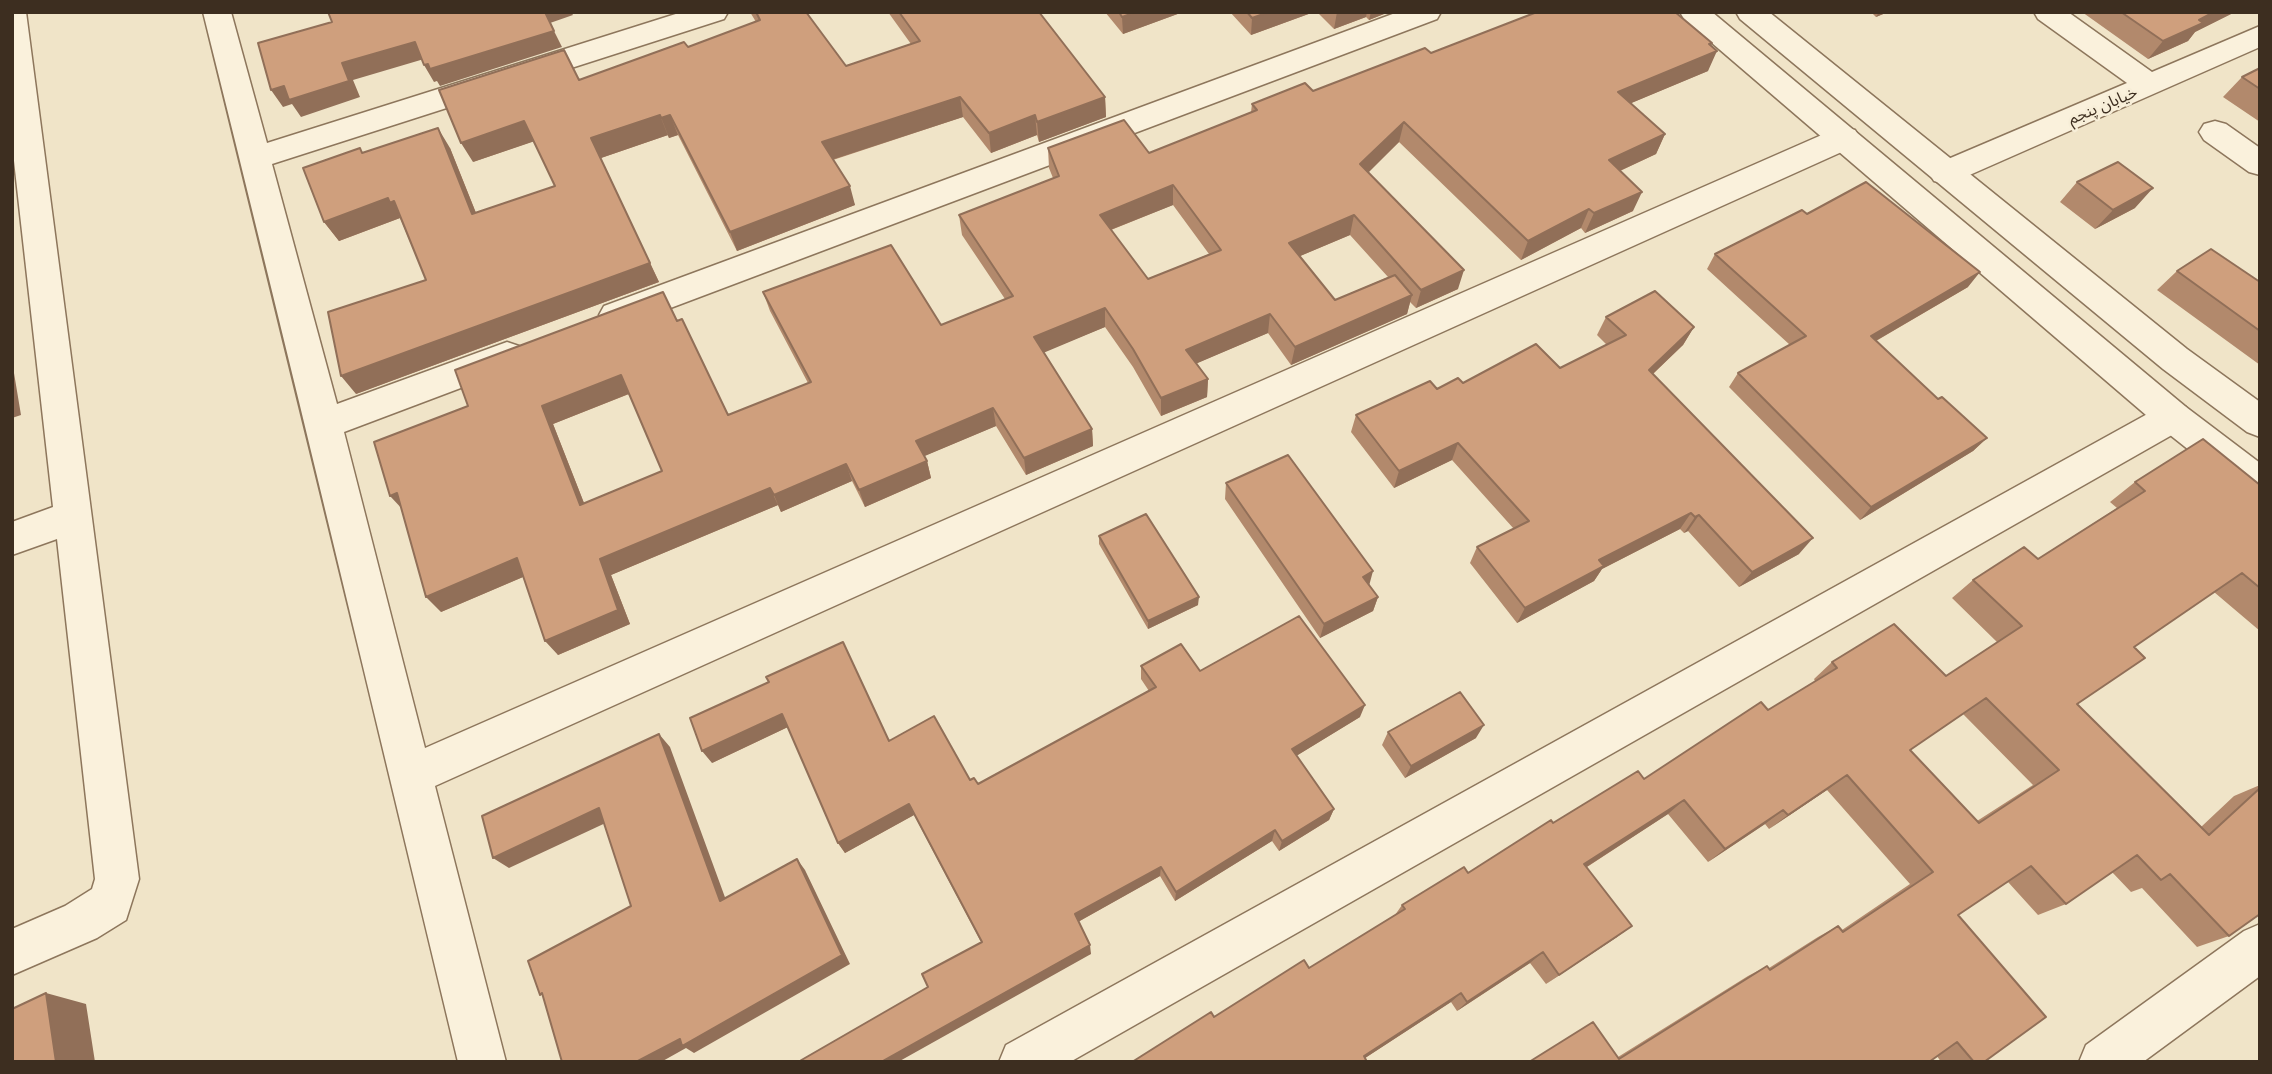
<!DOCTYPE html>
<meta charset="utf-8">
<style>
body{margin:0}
#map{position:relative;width:2272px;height:1074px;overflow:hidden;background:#f0e4c8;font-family:Merriweather,serif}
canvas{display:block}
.frame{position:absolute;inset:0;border:14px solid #3d2e20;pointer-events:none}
</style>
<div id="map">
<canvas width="2272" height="1074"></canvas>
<div class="frame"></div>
</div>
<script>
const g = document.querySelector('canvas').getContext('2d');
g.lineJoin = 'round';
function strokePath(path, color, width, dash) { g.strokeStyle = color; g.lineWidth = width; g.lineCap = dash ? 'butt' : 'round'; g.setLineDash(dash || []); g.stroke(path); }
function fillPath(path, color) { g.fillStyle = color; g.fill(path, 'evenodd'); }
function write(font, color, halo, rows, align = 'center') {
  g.font = font + ' Merriweather,"Noto Sans Arabic",serif'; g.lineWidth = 5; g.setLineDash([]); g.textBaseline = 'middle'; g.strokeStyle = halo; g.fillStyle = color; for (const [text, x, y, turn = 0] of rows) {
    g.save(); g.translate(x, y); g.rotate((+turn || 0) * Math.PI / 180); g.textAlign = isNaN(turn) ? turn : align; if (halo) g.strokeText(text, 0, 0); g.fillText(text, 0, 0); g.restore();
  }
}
const minor = new Path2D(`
 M12 12H26L139 879 126 920 97 938 12 975V929L65 906 92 889 95 879 57 539 12 555V522L53 507 12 143Z
 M203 12H231L267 143 682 12H728L724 19 272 164 337 404 507 342 519 346 525 356 519 366 344 432 425 748 1833 130 1844 127 1855 130 1860 138 1855 146 435 786 506 1062H458C374 712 290 360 203 12Z
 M1398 12H1441L1437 19 628 324 616 328 604 324 599 315 604 306Z
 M2034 12H2068L2152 72 2260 26V47L1956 181 1945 184 1934 181 1929 173 1934 165 2127 83 2038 19Z
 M2215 121 2226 124 2260 148V175L2249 172 2204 140 2199 132 2204 124Z
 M2173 402 2186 407 2191 417 2186 427 1070 1062H999L1006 1045 2160 407Z
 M2260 924V976L2143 1062H2079L2086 1045 2244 931Z`);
const tertiary = new Path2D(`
 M1680 12H1712L2186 407 2260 463V501L2247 496 2160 427 1684 19Z
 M1736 12H1769L2187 349 2260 402V437L2247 432 2163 369 1740 19Z`);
strokePath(minor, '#8d765c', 3);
strokePath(tertiary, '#8d765c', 3);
fillPath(minor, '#faf1dc');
fillPath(tertiary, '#faf1dc');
fillPath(new Path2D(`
 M750 12H806L846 66 911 44 888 12H1039L1105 97 1106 117 1039 142 1037 135 991 153 963 117 833 160 855 205 737 251 678 135 669 138 668 135 601 158 659 282 356 394 426 280 400 218 339 241 324 222 363 153 450 148 476 213 555 186 534 141 473 162 579 80 688 47 756 22Z
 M1105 12H1183L1123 34Z
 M1230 12H1314L1251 35Z
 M1317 12H1389L1369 20 1366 17 1334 29Z
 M1871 12H1888L1876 17Z
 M2082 12H2235L2195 32 2188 41 2148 59Z
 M1711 45 1708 71 1631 103 1665 134 1656 154 1620 171 1633 211 1585 233 1581 228 1521 260 1399 142 1368 172 1458 289 1416 308 1410 302 1407 314 1291 365 1268 333 1197 363 1208 379 1207 397 1161 416 1133 367 1105 327 1043 352 1092 429 1093 446 1026 475 996 426 924 456 927 461 931 478 865 507 852 481 781 512 778 505 611 575 630 624 558 655 523 577 441 612 468 406 677 321 728 415 808 383 770 311 763 292 941 325 1005 299 962 235 959 215 1053 178 1049 168 1048 148 1149 153 1251 112 1252 104 1313 91 1431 53ZM1173 205 1209 254 1148 279 1111 230ZM1350 235 1388 277 1335 300 1300 256ZM629 394 662 471 584 503 553 424Z
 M2260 68V122L2223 97 2242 77Z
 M2077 182 2135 208 2095 229 2060 202Z
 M1807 214 1968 287 1876 341 1938 399 1987 438 1973 451 1860 520 1729 387 1738 373 1790 345 1707 269 1715 254Z
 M2177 271 2260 282V365L2157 290Z
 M1606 317 1694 327 1683 345 1653 374 1799 554 1739 587 1688 531 1684 533 1680 529 1602 569 1594 581 1517 623 1470 563 1477 547 1514 529 1452 460 1394 488 1351 432 1356 415 1437 389 1463 383 1560 368 1607 345 1597 335Z
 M2135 482 2260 485V631L2214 592 2134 647 2077 704 2201 827 2234 796 2260 785V914L2229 936 2197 947 2142 888 2131 892 2112 872 2066 904 2038 915 2008 882 1958 915 1984 1062H1941L1937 1056 1529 1062 1618 1057 1748 976 1767 966 1769 968 1818 937 1838 926 1842 930 1910 884 1827 790 1769 829 1765 824 1708 862 1668 814 1587 867 1617 937 1546 984 1530 963 1457 1011 1451 1002 1365 1058 1214 1017 1309 968 1395 915 1402 905 1468 873 1553 823 1644 779 1768 710 1815 681 1814 679 1832 662 1946 676 1997 642 1952 598 1973 580 2038 559 2117 508 2110 502ZM1963 714 2033 785 1977 821 1910 750Z
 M1226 483 1369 585 1378 597 1373 611 1320 638 1225 499Z
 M1099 536 1198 605 1148 629 1099 544Z
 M1141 666 1200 671 1360 717 1296 756 1334 809 1329 820 1279 851 1272 841 1175 901 1160 876 1078 922 1091 954 928 987 981 942 914 815 845 853 838 843 788 727 712 763 769 682 978 784 1149 691 1141 679Z
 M1388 732 1476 738 1405 778 1382 745Z`), '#b2896c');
fillPath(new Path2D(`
 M545 12H571L573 15 550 23Z
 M1136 12H1183L1123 34 1122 17Z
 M1269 12H1314L1251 35 1252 18Z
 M1337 12H1367L1366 17 1334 29Z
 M1371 12H1389L1369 20Z
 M1879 12H1888L1876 17Z
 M2214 12H2235L2195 32 2188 41 2148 59 2163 41Z
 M554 31 562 47 440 86 437 81 434 82 424 65Z
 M415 42 424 59 353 80 360 97 301 117 292 104 283 107 271 90 342 63Z
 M1712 43 1706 55 1717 51 1708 71 1610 112 1618 92Z
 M960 97 963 117 828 161 822 142Z
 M1105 97 1106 117 1039 142 1037 122Z
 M660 115 668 135 601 158 591 138Z
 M670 115 678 135 669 138 661 118Z
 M1035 115 1037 135 991 153 989 133Z
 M524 121 535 141 473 162 461 143Z
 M1404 122 1399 142 1357 184 1360 164Z
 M438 128 450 148 484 233 472 214Z
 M1665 134 1656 154 1600 180 1609 160Z
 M1173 185V205L1100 234V215Z
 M850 186 855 205 737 251 730 232Z
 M2153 188 2135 208 2095 229 2113 210Z
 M1642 192 1633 211 1585 233 1594 213Z
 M388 198 394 201 400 218 339 241 324 222Z
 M1589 209 1581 228 1521 260 1528 241Z
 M1354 215 1350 235 1286 262 1289 243Z
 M650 263 659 282 356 394 341 376Z
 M1464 270 1458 289 1416 308 1421 290Z
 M1980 272 1968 287 1860 350 1871 336Z
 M1412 295 1407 314 1291 365 1295 347Z
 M1105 308V327L1036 356 1034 337Z
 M1270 314 1268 333 1186 368V350Z
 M1694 327 1683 345 1639 387 1649 370Z
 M12 361 21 415 12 418Z
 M621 375 631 393 553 424 591 521 580 505 542 406Z
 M1208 379 1207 397 1161 416V398Z
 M993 408 996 426 920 458 916 441Z
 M1092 429 1093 446 1026 475 1024 458Z
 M1987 438 1973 451 1860 520 1871 507Z
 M1458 443 1452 460 1394 488 1399 471Z
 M927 461 931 478 865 507 859 490Z
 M846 464 852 481 781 512 774 495Z
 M770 488 778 505 611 575 630 624 558 655 545 641 600 559Z
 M397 493 405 512 390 496Z
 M1691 513 1680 529 1602 569 1594 581 1517 623 1525 608 1599 560Z
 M1699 515 1688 531 1684 533 1695 517Z
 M1813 538 1799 554 1739 587 1752 572Z
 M517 558 530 574 441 612 426 597Z
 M1373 571 1369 586 1363 577Z
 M1199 597 1198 605 1148 629V621Z
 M1378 597 1373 611 1320 638 1324 624Z
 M1365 705 1360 717 1288 761 1292 749Z
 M782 714 790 726 712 763 702 751Z
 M1484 725 1476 738 1405 778 1411 766Z
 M659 734 670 747 730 911 720 901Z
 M1847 775 1827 790 1769 829 1788 815Z
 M1684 800 1668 814 1571 877 1584 864Z
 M909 804 914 815 845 853 838 843Z
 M599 808 612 820 509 868 493 858Z
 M1334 809 1329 820 1279 851 1282 841Z
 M1783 810 1765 824 1708 862 1725 849Z
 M1275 830 1272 841 1175 901 1176 892Z
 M797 859 805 870 850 964 694 1053 686 1048 661 1062H636Z
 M1161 867 1160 876 1076 923 1075 914Z
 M1632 926 1617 937 1546 984 1559 975Z
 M1090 945 1091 954 898 1062H881Z
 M1543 952 1530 963 1457 1011 1467 1002Z
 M46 993 86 1004 95 1062H56Z
 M1461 993 1451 1002 1359 1062 1364 1056Z`), '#916f58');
const building = new Path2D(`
 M328 12H545L554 31 430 69 428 64 424 65 415 42 342 63 349 81 289 100 284 86 271 90 258 43 332 22Z
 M756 12H806L846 66 920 41 899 12H1039L1105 97 1037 122 1035 115 989 133 960 97 822 142 850 186 730 232 670 115 661 118 660 115 591 138 650 263 341 376 328 312 426 280 394 201 390 203 388 198 324 222 303 168 360 148 362 153 438 128 472 214 555 186 524 121 461 143 439 90 564 50 579 80 684 42 688 47 760 20Z
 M1119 12H1136L1122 17Z
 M1247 12H1269L1252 18Z
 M1537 12H1675L1712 43 1709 44 1717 51 1618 92 1665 134 1609 160 1642 192 1594 213 1589 209 1528 241 1404 122 1360 164 1464 270 1421 290 1354 215 1289 243 1335 300 1395 275 1412 295 1295 347 1270 314 1186 350 1208 379 1161 398 1133 349 1105 308 1034 337 1092 429 1024 458 993 408 916 441 927 461 859 490 846 464 774 495 770 488 600 559 618 610 545 641 517 558 426 597 397 493 390 496 374 442 468 406 455 370 663 292 677 321 682 319 728 415 811 382 763 292 891 245 941 325 1013 296 959 215 1059 176 1048 148 1124 120 1149 153 1257 110 1252 104 1305 83 1313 91 1425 48 1431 53ZM1173 185 1221 250 1148 279 1100 215ZM621 375 662 471 580 505 542 406Z
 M2121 12H2214L2199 20 2203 23 2163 41Z
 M2260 68V89L2242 77Z
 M2118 162 2153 188 2113 210 2077 182Z
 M1866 182 1980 272 1871 336 1938 399 1942 397 1987 438 1871 507 1738 373 1806 336 1715 254 1802 210 1807 214Z
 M2211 249 2260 282V331L2177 271Z
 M1655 291 1694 327 1649 370 1813 538 1752 572 1699 515 1695 517 1691 513 1599 560 1604 566 1525 608 1477 547 1529 521 1458 443 1399 471 1356 415 1430 381 1437 389 1458 378 1463 383 1536 344 1560 368 1626 335 1606 317Z
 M2203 439 2260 485V588L2242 573 2134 647 2145 658 2077 704 2209 835 2260 788V914L2229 936 2170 874 2161 880 2137 855 2066 904 2031 866 1958 915 2046 1017 1984 1062H1974L1957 1042 1929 1062H1529L1593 1022 1619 1059 1767 966 1770 970 1838 926 1843 932 1933 872 1847 775 1788 815 1783 810 1725 849 1684 800 1584 864 1632 926 1559 975 1543 952 1467 1002 1461 993 1364 1056 1367 1062H1132L1211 1012 1214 1017 1304 960 1309 968 1405 909 1402 905 1464 867 1468 873 1551 820 1553 823 1638 771 1644 779 1761 702 1768 710 1837 668 1832 662 1894 624 1946 676 2022 626 1973 580 2024 547 2038 559 2145 491 2135 482ZM1986 698 2059 770 1979 823 1910 750Z
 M1288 455 1373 571 1363 577 1378 597 1324 624 1226 483Z
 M1146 514 1199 597 1148 621 1099 536Z
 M1299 616 1365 705 1292 749 1334 809 1282 841 1275 830 1176 892 1161 867 1075 914 1090 945 881 1062H798L928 987 922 974 982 942 909 804 838 843 782 714 702 751 690 718 769 682 766 677 843 642 889 741 934 716 970 780 974 778 978 784 1156 687 1141 666 1181 644 1200 671Z
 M1460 692 1484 725 1411 766 1388 732Z
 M659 734 720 901 797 859 842 955 682 1046 680 1039 636 1062H562L542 993 540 995 528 961 631 906 599 808 493 858 482 816Z
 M46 993 56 1062H12V1009Z`);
fillPath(building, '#cf9f7d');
strokePath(building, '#916f58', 2);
write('16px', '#3d2e20', '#f7eed8', [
 ["خیابان پنجم",2103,106,-23]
]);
</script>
